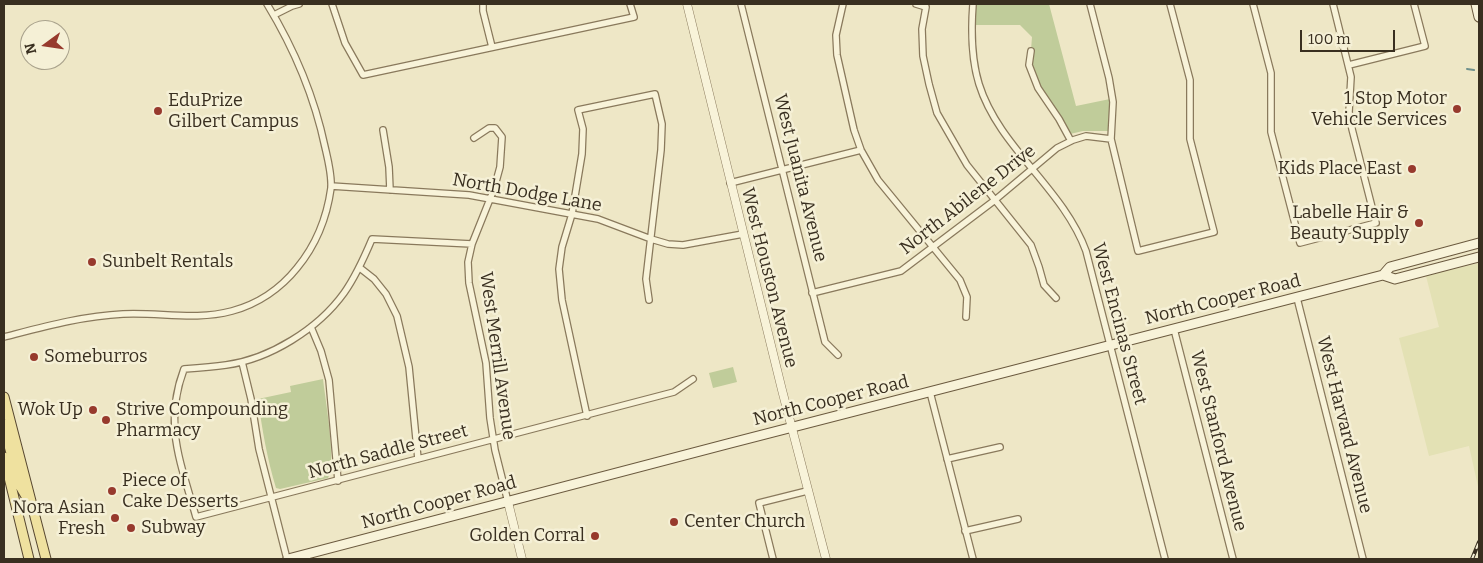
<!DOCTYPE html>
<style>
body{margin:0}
#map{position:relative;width:1483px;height:563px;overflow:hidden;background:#eee7c6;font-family:Bitter,serif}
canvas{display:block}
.frame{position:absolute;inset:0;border:5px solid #392f20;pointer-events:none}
.north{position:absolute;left:20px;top:20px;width:50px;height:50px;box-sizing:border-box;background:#f5f0d6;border:1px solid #aaa38d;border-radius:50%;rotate:256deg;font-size:14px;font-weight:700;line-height:20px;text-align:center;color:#392f20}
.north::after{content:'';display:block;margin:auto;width:18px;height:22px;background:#973a2d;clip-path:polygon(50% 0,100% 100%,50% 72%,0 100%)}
.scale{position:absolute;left:1300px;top:30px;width:95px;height:22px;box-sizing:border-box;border:2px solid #392f20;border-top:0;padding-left:6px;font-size:15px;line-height:18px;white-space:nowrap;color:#392f20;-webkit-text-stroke:4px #f5f0d6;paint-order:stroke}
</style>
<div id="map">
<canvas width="1483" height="563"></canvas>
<div class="frame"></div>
<div class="north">N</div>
<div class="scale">100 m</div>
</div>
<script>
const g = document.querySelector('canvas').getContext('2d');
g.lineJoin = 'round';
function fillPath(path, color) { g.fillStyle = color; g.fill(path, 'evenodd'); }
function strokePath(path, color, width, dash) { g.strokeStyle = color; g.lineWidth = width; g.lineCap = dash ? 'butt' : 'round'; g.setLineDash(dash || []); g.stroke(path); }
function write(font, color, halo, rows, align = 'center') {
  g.font = font + ' Bitter,serif'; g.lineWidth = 5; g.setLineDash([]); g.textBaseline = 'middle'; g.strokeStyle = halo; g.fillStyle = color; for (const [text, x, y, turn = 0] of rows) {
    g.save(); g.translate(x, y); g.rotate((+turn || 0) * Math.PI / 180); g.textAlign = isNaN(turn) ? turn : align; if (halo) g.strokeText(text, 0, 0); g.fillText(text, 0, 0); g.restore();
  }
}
fillPath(new Path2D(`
 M1479 263V491L1469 446 1429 456 1399 338 1439 327 1426 276Z`), '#e3e1b4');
fillPath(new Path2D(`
 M976 4H1049L1076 106 1110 99 1108 131H1083L1070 134 1038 85 1030 63 1032 37 1020 25H975Z
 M733 367 737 382 713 388 709 373Z
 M323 379C325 397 337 466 328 478L280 489 276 488C267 458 262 429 258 399L291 392 290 386Z`), '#c0cc9a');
strokePath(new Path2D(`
 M1467 69 1474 70`), '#6e908c', 2);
const minor = new Path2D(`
 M332 4 345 43 363 75 634 17 630 4
 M483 4V11L492 47
 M741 4 825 342 838 355
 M843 4 836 35 837 55 854 130 861 150 878 180 960 280 967 297 966 317
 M916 4 926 7 922 29 923 56 929 84 937 113 967 165 1031 245 1039 267 1044 285 1056 298
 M973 4C971 30 971 58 979 84 999 148 1063 188 1086 251L1165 559
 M1090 4 1109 78 1113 102 1111 139 1138 251 1214 232 1190 139V80L1170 4
 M1253 4 1271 73V132L1300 243 1376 223 1352 129 1349 112 1351 77 1333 4
 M274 15 292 6 299 4
 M1031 51 1029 65 1038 88 1059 119 1071 141
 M1349 65 1425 46 1414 4
 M383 130 389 167 390 190
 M474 138 489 128H495L502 137 500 167 494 189 472 244 468 262 469 283 486 363 490 418 495 450 508 502
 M730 183 861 150
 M331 186 469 195 598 219 651 239 668 244 683 245 743 234
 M472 244 372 239C364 258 356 276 344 293 318 329 270 359 226 365 212 367 198 368 184 369 163 425 181 463 196 517L674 392 693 379
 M360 268 374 279 386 294 397 316 409 367 418 459
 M812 293 901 271 995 200 1057 148 1073 140 1086 136 1111 139
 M1297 298 1363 559
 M311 327 321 351 329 380 338 481
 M1174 329 1233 559
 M4 337C43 327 82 316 123 314 160 312 195 321 232 311 258 304 281 288 297 268 316 245 327 217 331 188 332 175 328 160 325 147 314 95 295 50 267 4
 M242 362 251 399 259 449 287 559
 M930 392 973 559
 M587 416 562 300 559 269 562 247 572 214 582 154 583 129 578 110 655 94 662 124 661 150 646 279 649 300
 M947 459 1000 447
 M965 531 1018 519
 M773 559 759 503 807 491`);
const tertiary = new Path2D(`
 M687 4 782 390 826 559
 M508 502 522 559`);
const secondary = new Path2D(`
 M1476 4 1479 17
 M1383 275 1390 267 1479 243
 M288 559 727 444 1383 275 1395 279 1479 257`);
const primary = new Path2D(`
 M4 397 46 559
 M4 424 7 432 13 434
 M4 437 8 442 20 486 27 498
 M4 457 29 559`);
strokePath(minor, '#89795c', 8);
strokePath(tertiary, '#89795c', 9);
strokePath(secondary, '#6b5a3f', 11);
strokePath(primary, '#574730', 11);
strokePath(minor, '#f8f3d9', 5.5);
strokePath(tertiary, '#f8f3d9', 8);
strokePath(secondary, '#f8f3d9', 9);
strokePath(primary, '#efe19f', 9);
const rail = new Path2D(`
 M1472 559 1479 542`);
strokePath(rail, '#392f20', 4);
strokePath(rail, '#f5f0d6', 2, [5.5]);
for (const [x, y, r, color] of [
 [1457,109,5,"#973a2d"],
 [158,111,5,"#973a2d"],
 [1412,169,5,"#973a2d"],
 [1419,223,5,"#973a2d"],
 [92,262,5,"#973a2d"],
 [34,357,5,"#973a2d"],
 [93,410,5,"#973a2d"],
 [106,420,5,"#973a2d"],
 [112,491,5,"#973a2d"],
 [115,518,5,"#973a2d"],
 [674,522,5,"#973a2d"],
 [131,528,5,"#973a2d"],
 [595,536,5,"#973a2d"]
]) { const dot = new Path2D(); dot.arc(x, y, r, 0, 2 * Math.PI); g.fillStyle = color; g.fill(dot); strokePath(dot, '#f5f0d6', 2); }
write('18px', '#392f20', '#f5f0d6', [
 ["1 Stop Motor",1447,99,"right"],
 ["Vehicle Services",1447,120,"right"],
 ["EduPrize",168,101],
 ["Gilbert Campus",168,122],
 ["Kids Place East",1402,169,"right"],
 ["Labelle Hair &",1409,213,"right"],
 ["Beauty Supply",1409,234,"right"],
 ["Sunbelt Rentals",102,262],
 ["Someburros",44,357],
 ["Wok Up",83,410,"right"],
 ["Strive Compounding",116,410],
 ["Pharmacy",116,431],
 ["Piece of",122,481],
 ["Cake Desserts",122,502],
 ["Nora Asian",105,508,"right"],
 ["Fresh",105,529,"right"],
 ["Center Church",684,522],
 ["Subway",141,528],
 ["Golden Corral",585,536,"right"]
], 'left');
write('18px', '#392f20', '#f5f0d6', [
 ["West Juanita Avenue",800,178,76],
 ["North Dodge Lane",527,193,10],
 ["North Abilene Drive",968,200,-38],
 ["West Houston Avenue",769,278,76],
 ["North Cooper Road",1223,300,-14],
 ["West Encinas Street",1119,324,75],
 ["West Merrill Avenue",497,356,82],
 ["North Cooper Road",831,401,-14],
 ["West Harvard Avenue",1344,425,76],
 ["West Stanford Avenue",1218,441,76],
 ["North Saddle Street",388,452,-15],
 ["North Cooper Road",439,503,-15]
]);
</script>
